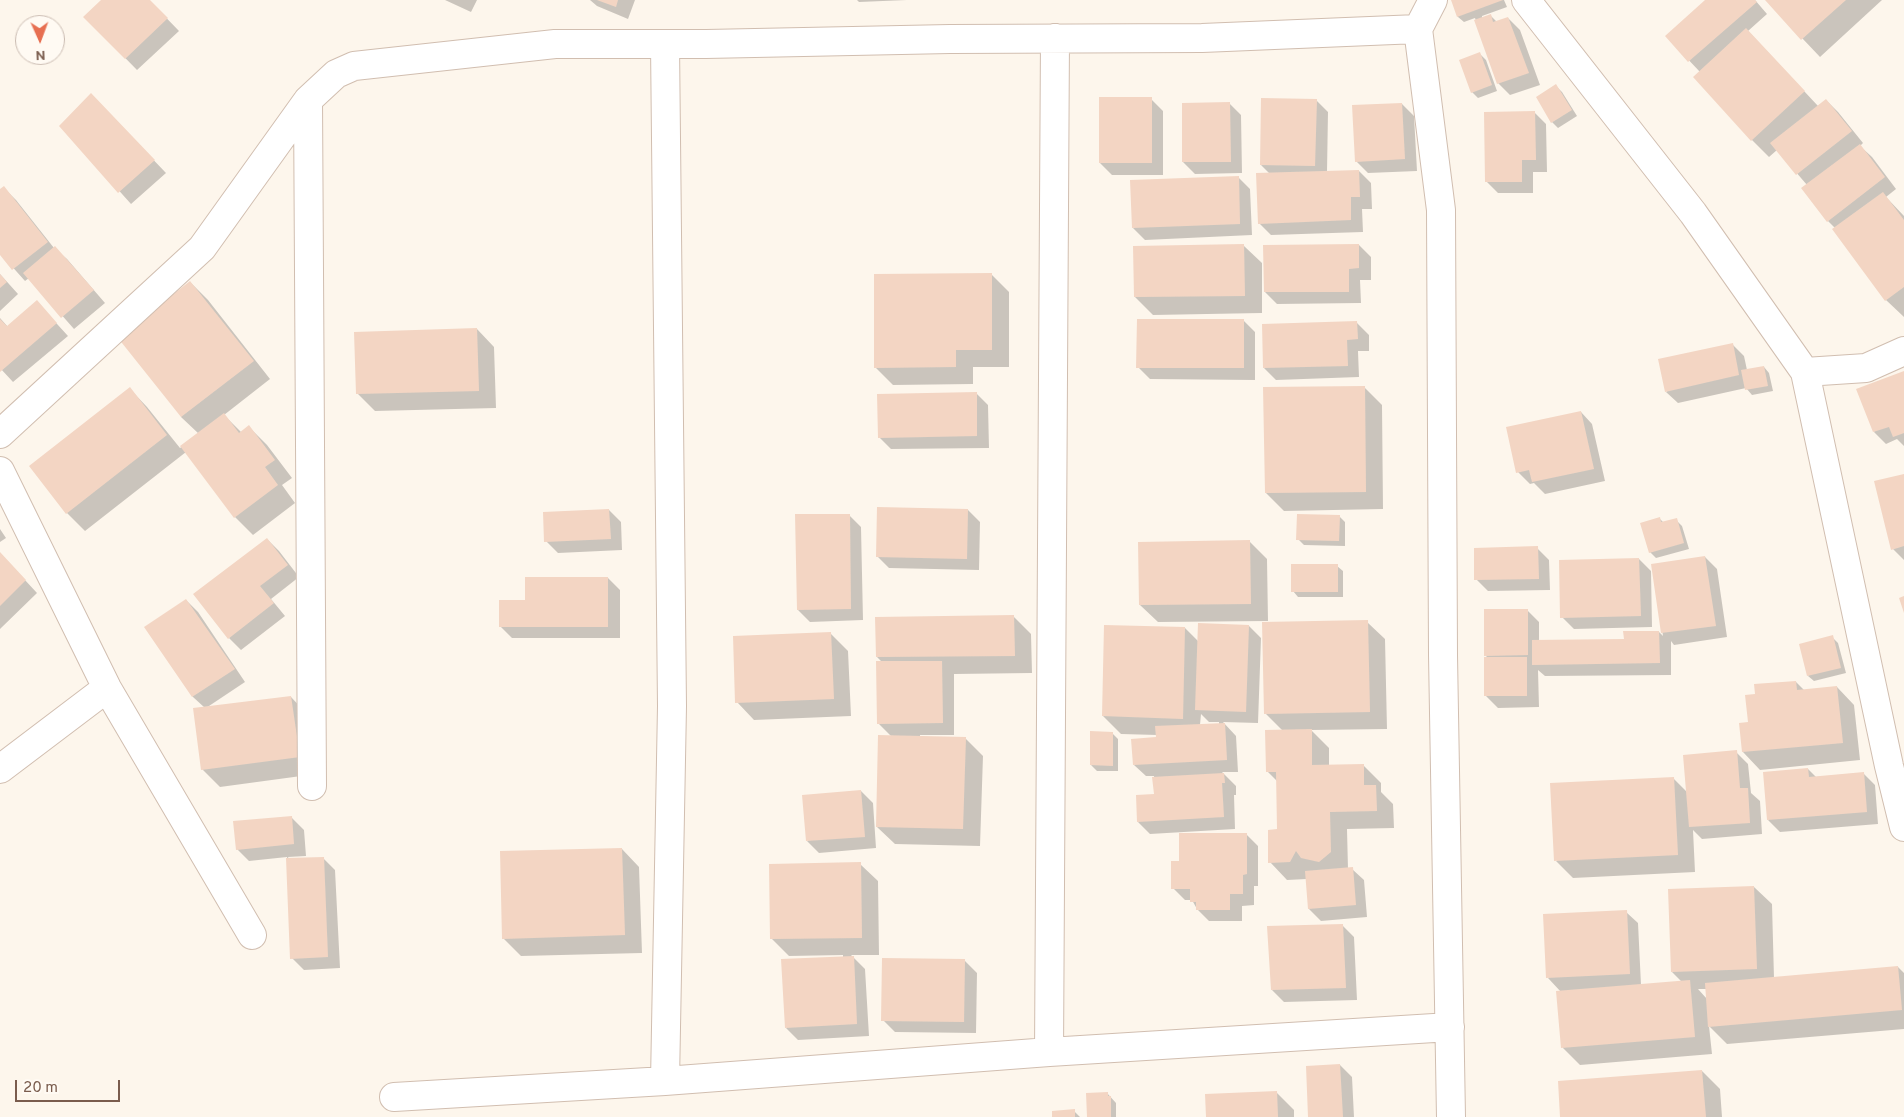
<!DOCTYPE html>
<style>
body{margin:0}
#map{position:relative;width:1904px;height:1117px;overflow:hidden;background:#fdf6ec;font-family:Overpass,sans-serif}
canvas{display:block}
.north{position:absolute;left:15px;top:15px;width:50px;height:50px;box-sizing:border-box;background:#fffaf3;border:1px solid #cabbb1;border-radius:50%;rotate:178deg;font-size:14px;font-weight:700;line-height:20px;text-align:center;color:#7a5c4d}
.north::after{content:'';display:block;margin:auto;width:18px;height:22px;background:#e76f51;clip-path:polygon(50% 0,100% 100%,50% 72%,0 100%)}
.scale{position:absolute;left:15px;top:1080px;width:105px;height:22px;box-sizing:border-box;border:2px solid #7a5c4d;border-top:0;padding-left:6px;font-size:15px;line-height:18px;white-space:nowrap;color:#7a5c4d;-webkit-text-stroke:4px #fffaf3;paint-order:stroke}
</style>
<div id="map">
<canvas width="1904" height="1117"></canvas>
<div class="north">N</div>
<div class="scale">20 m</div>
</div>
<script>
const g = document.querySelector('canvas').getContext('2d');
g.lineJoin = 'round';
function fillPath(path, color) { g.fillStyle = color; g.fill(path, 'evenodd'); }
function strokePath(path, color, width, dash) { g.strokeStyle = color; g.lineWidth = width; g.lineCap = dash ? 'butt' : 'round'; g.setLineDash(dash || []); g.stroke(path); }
fillPath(new Path2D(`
 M103 0H149L179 31 137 70 85 17Z
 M445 0H477L471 12Z
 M590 0H635L628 19 597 6Z
 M857 0H907L859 2Z
 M1452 0H1504L1507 7 1482 16V18L1490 15 1497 22 1508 18 1520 30 1540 85 1510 95 1498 83 1475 18 1464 22 1458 17Z
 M1707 0H1755L1767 14 1748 31 1818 106 1826 100 1838 112 1863 143 1860 146 1872 157 1896 189 1886 197 1904 216V317L1886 300 1835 228 1828 221 1807 185 1777 150 1769 157 1752 140 1700 72 1666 36Z
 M1766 0H1882L1820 57Z
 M1480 54 1486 60 1497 91 1478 98 1472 92Z
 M1556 86 1562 92 1577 116 1558 128 1552 122Z
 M1151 99 1163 111V175H1112L1100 163Z
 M1316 100 1328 112 1327 172 1359 171 1371 183 1372 209H1362L1363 232 1271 235 1259 223 1270 174 1261 165Z
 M1229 103 1241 115 1242 173 1195 174 1183 162Z
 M1402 104 1414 116 1417 171 1368 173 1356 161Z
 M103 107 166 173 131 204 61 126Z
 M1534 112 1546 124 1547 172H1533V193H1498L1486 181Z
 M1238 177 1250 189 1252 235 1145 240 1133 228Z
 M4 188 16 200 54 248 67 259 105 303 74 329 29 278 25 281 0 253V191Z
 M1359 245 1371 257V280H1360L1361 303 1277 304 1265 292Z
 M1244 246 1262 263V313L1153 315 1135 297Z
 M0 274 18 294 0 311Z
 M991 274 1009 292V367H973V384L893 385 875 367Z
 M190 282 208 300 270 379 224 415 242 433 249 427 267 445 292 478 282 485 295 503 253 535 235 517 186 452 85 531 67 513 31 466 130 389 147 407 180 448 199 434 181 417Z
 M37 302 68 336 13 382 0 368V318L8 327Z
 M1243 320 1255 332V380L1150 379 1138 367Z
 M1357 323 1369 335V351H1358L1359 377 1276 380 1264 368Z
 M477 329 494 347 496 408 375 411 357 393Z
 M1732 344 1744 356 1747 370 1764 367 1769 373 1773 391 1752 395 1746 388 1678 403 1666 392Z
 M1904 372V446L1897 439 1886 444 1874 432Z
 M1364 387 1382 405 1383 509 1284 511 1266 493Z
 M976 393 988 405 989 448 891 449 879 437Z
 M1581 412 1592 424 1605 481 1545 494 1534 483 1530 484 1518 472Z
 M1904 475V560L1893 549Z
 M609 510 621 522 622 550 558 553 546 541Z
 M968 510 980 522 979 570 889 568 877 556Z
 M849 515 861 527 863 620 810 622 798 610Z
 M1339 516 1345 522V546L1304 545 1298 539Z
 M1660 519 1664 523 1676 520 1682 526 1689 549 1656 558 1650 552Z
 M0 529 6 538 0 542Z
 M267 539 279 551 299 577 271 599 285 616 241 650 229 638Z
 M1249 541 1267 559 1268 621 1158 622 1140 605Z
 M1537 548 1549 560 1550 590 1488 591 1476 579Z
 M0 553 37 593 0 629Z
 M1705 557 1717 569 1727 637 1674 645 1671 641V675L1545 676 1538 670 1539 707 1498 708 1486 696 1488 658 1485 655 1527 610 1539 622V641L1625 640 1659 632 1663 636 1652 565Z
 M1639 559 1651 571 1652 627 1574 629 1562 617Z
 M1337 566 1343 571V597H1298L1293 591Z
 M608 578 620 590V638H512L500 626 526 601Z
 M186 600 198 612 245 682 206 708 291 697 308 715 316 774 220 787 202 769 205 708 193 697 146 627Z
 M1014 617 1031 634 1032 673 954 674V735H920V737L965 738 983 756 980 846 895 844 877 827 892 737 878 723 883 663 877 657Z
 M1367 622 1385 639 1387 729 1311 730 1329 748V766L1363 765 1381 783V792L1393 804 1394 828 1347 829 1348 869H1352L1364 880 1367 917 1321 921 1309 909 1307 879 1287 880 1270 862 1278 831V782L1267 771 1283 731 1265 713Z
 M1249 626 1261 638 1258 723 1223 722 1236 736 1238 772H1222L1236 786V795H1234L1235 829 1150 834 1138 822 1155 795 1154 776H1146L1134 765 1157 738V735L1121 734 1103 716 1185 628 1199 642ZM1201 714 1209 722H1219V724L1200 725Z
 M831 634 848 651 851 716 754 720 737 702Z
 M1832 637 1838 643 1846 673 1814 681 1808 676Z
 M1796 682 1804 690 1837 687 1854 705 1860 760 1760 770 1743 752 1740 724 1749 723 1757 695Z
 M1112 733 1118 739V771H1097L1091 765Z
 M1736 752 1748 764 1751 793 1760 801 1762 834 1702 839 1693 830 1695 872 1573 878 1556 861 1674 779 1687 792Z
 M1808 769 1816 777 1863 773 1875 785 1878 824 1780 832 1768 820Z
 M861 791 873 803 876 848 819 853 807 841Z
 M292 818 304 830 306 856 288 857 289 859 323 858 335 870 340 968 304 970 292 958 287 857 249 861 237 849Z
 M1246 834 1258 846V886H1254V905L1242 906V921H1209L1197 909 1192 900H1185L1173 888 1180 862Z
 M622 849 639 867 642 953 521 956 503 938Z
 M860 864 878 881 879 955H851L865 969 869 1036 798 1040 786 1028 843 958V955L789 956 771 938Z
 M1754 887 1772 904 1774 978 1898 967 1904 973V1029L1727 1044 1709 1026 1712 1054 1580 1065 1563 1048 1561 992 1548 978 1626 912 1638 923 1641 985 1682 982 1672 972ZM1698 989H1706L1707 999Z
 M1342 925 1354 937 1357 1000 1284 1002 1272 990Z
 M965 961 977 973 976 1033 895 1032 883 1020Z
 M1340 1065 1352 1077 1354 1117H1309Z
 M1702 1071 1720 1089 1722 1117H1562Z
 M1276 1092 1294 1110V1117H1208Z
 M1107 1093 1116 1103V1117H1088Z
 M1074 1111 1080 1117H1053Z`), '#0003');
fillPath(new Path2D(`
 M101 0H150L168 18 125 59 83 17Z
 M597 0H618L616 7Z
 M1451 0H1503L1457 17Z
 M1705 0H1755L1757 2 1688 62 1665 36Z
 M1765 0H1846L1801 40Z
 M1491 14 1493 22 1508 17 1529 73 1497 84 1474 20Z
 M1746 28 1805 91 1751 141 1693 77Z
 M1480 52 1492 85 1471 93 1459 60Z
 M1556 84 1572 110 1551 123 1536 97Z
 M91 93 155 160 118 193 59 126Z
 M1099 97H1152V163H1099Z
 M1261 98 1317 99 1315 166 1260 165Z
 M1826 99 1852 131 1796 175 1770 143Z
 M1230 102 1231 162H1182V103Z
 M1402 103 1405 159 1355 162 1352 105Z
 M1535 111 1536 160H1522V182H1485L1484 112Z
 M1860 144 1885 177 1827 222 1801 188Z
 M1359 170 1360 197H1351V220L1258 224 1256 173Z
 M1239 176 1240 224 1132 228 1130 180Z
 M4 186 48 242 12 270 0 255V189Z
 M1883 192 1904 220V287L1885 301 1832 229Z
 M1244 244 1245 296 1134 297 1133 246Z
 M1359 244V268L1349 269V292H1264L1263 245Z
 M55 246 94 290 61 318 23 273Z
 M992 273V350H956V367L874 368V274Z
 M0 274 7 282 0 288Z
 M190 281 254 361 181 417 118 338Z
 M37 300 57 323 0 372V319L7 326Z
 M1137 319H1244V368H1136Z
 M1357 321 1358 339 1347 340 1348 366 1263 368 1262 324Z
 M477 328 479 391 356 394 354 332Z
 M1733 343 1739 375 1665 392 1658 359Z
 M1764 366 1768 386 1745 390 1741 370Z
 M1904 371V433L1893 437 1889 427 1873 432 1856 389Z
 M1365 386 1366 492 1265 493 1263 387Z
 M130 387 167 435 66 514 29 466Z
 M977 392V436L878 438 877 394Z
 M1581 411 1594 469 1532 482 1529 470 1516 473 1506 427Z
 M224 413 239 433 249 425 275 460 265 467 278 485 234 518 180 446Z
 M1904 474V546L1891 550 1874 481Z
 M877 507 968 509 967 559 876 557Z
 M609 509 611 539 544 542 543 512Z
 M795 514H850L851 609 797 610Z
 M1297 514 1340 515 1339 541 1296 540Z
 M1660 517 1661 522 1677 518 1684 543 1649 553 1640 523Z
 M267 538 288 565 260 586 274 603 228 639 193 594Z
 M1250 540 1251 604 1139 605 1138 542Z
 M1538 546 1539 579 1474 580V548Z
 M0 552 26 580 0 606Z
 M1705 556 1716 626 1661 633 1651 564Z
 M1639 558 1641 616 1560 618 1559 560Z
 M1291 564H1338V592H1291Z
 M525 577H608V627H499V600H525Z
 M1904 596V613L1899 598Z
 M186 599 235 669 192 697 144 627Z
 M1484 609H1528V655L1484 656Z
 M1014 615 1015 656 876 657 875 617Z
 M1368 620 1370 712 1264 714 1262 622Z
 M1198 623 1249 625 1246 712 1195 710Z
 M1104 625 1185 627 1183 719 1102 716Z
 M1623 631H1659L1660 663 1532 665V640L1624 639Z
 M831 632 834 699 735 703 733 636Z
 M1833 635 1841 668 1807 676 1799 644Z
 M1484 657H1527V696H1484Z
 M876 661H942L943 723 877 724Z
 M1796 681 1797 690 1837 686 1843 743 1742 752 1739 723 1748 722 1745 695 1755 694 1754 684Z
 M291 696 300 757 201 770 193 708Z
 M1225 723 1227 760 1133 765 1131 739 1156 737 1155 726Z
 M1312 729V765L1364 764V785H1376L1377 811 1330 812 1331 852 1319 862 1301 858 1296 851 1290 862 1268 863V830L1277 829 1276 772H1266L1265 730Z
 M1090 731 1113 732V766L1090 765Z
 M878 735 966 737 963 829 876 827Z
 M1737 750 1740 788H1748L1750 823 1689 827 1683 755Z
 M1808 768 1809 777 1864 772 1867 812 1767 820 1763 772Z
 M1224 773 1225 783H1222L1224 817 1137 822 1136 795 1154 794 1152 777Z
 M1674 777 1678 855 1554 861 1550 783Z
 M861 790 865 837 806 841 802 795Z
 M292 816 294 844 236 850 233 821Z
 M1179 833H1247V874L1243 875V894H1230V910H1196V902H1190V889H1171V861H1179Z
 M622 848 625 935 502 939 500 851Z
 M324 857 328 957 290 959 286 858Z
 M861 862 862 938 770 939 769 864Z
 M1353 867 1356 905 1308 909 1305 871Z
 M1754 886 1757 969 1671 972 1668 889Z
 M1627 910 1630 974 1546 978 1543 914Z
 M1343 924 1346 988 1271 990 1267 926Z
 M854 956 857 1024 785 1028 781 959Z
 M882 958 965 959 964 1022 881 1021Z
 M1898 966 1902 1010 1708 1027 1705 983Z
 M1690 980 1695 1037 1561 1048 1556 991Z
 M1340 1064 1343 1117H1308L1306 1066Z
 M1702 1070 1706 1117H1560L1558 1081Z
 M1277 1091 1278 1117H1206L1205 1094Z
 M1108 1092V1096H1111V1117H1087L1086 1093Z
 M1075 1109V1117H1052V1111Z`), '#f3d5c3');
const street = new Path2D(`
 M1433 0 1418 29 1441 210 1443 655 1451 1117
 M1526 0 1693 213 1805 372 1889 766 1904 827
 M665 44 672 706 665 1081
 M308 100 312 786
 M1805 372 1866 368 1904 351
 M0 434 202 248 308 100 336 74 354 66 555 44H706L950 39 1202 38 1418 29
 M0 471 107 688 252 935
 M0 769 107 688
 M1049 1052 1055 38
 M394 1097 665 1081 1049 1052 1450 1027`);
strokePath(street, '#d1beb0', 30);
strokePath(street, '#fff', 28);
</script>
